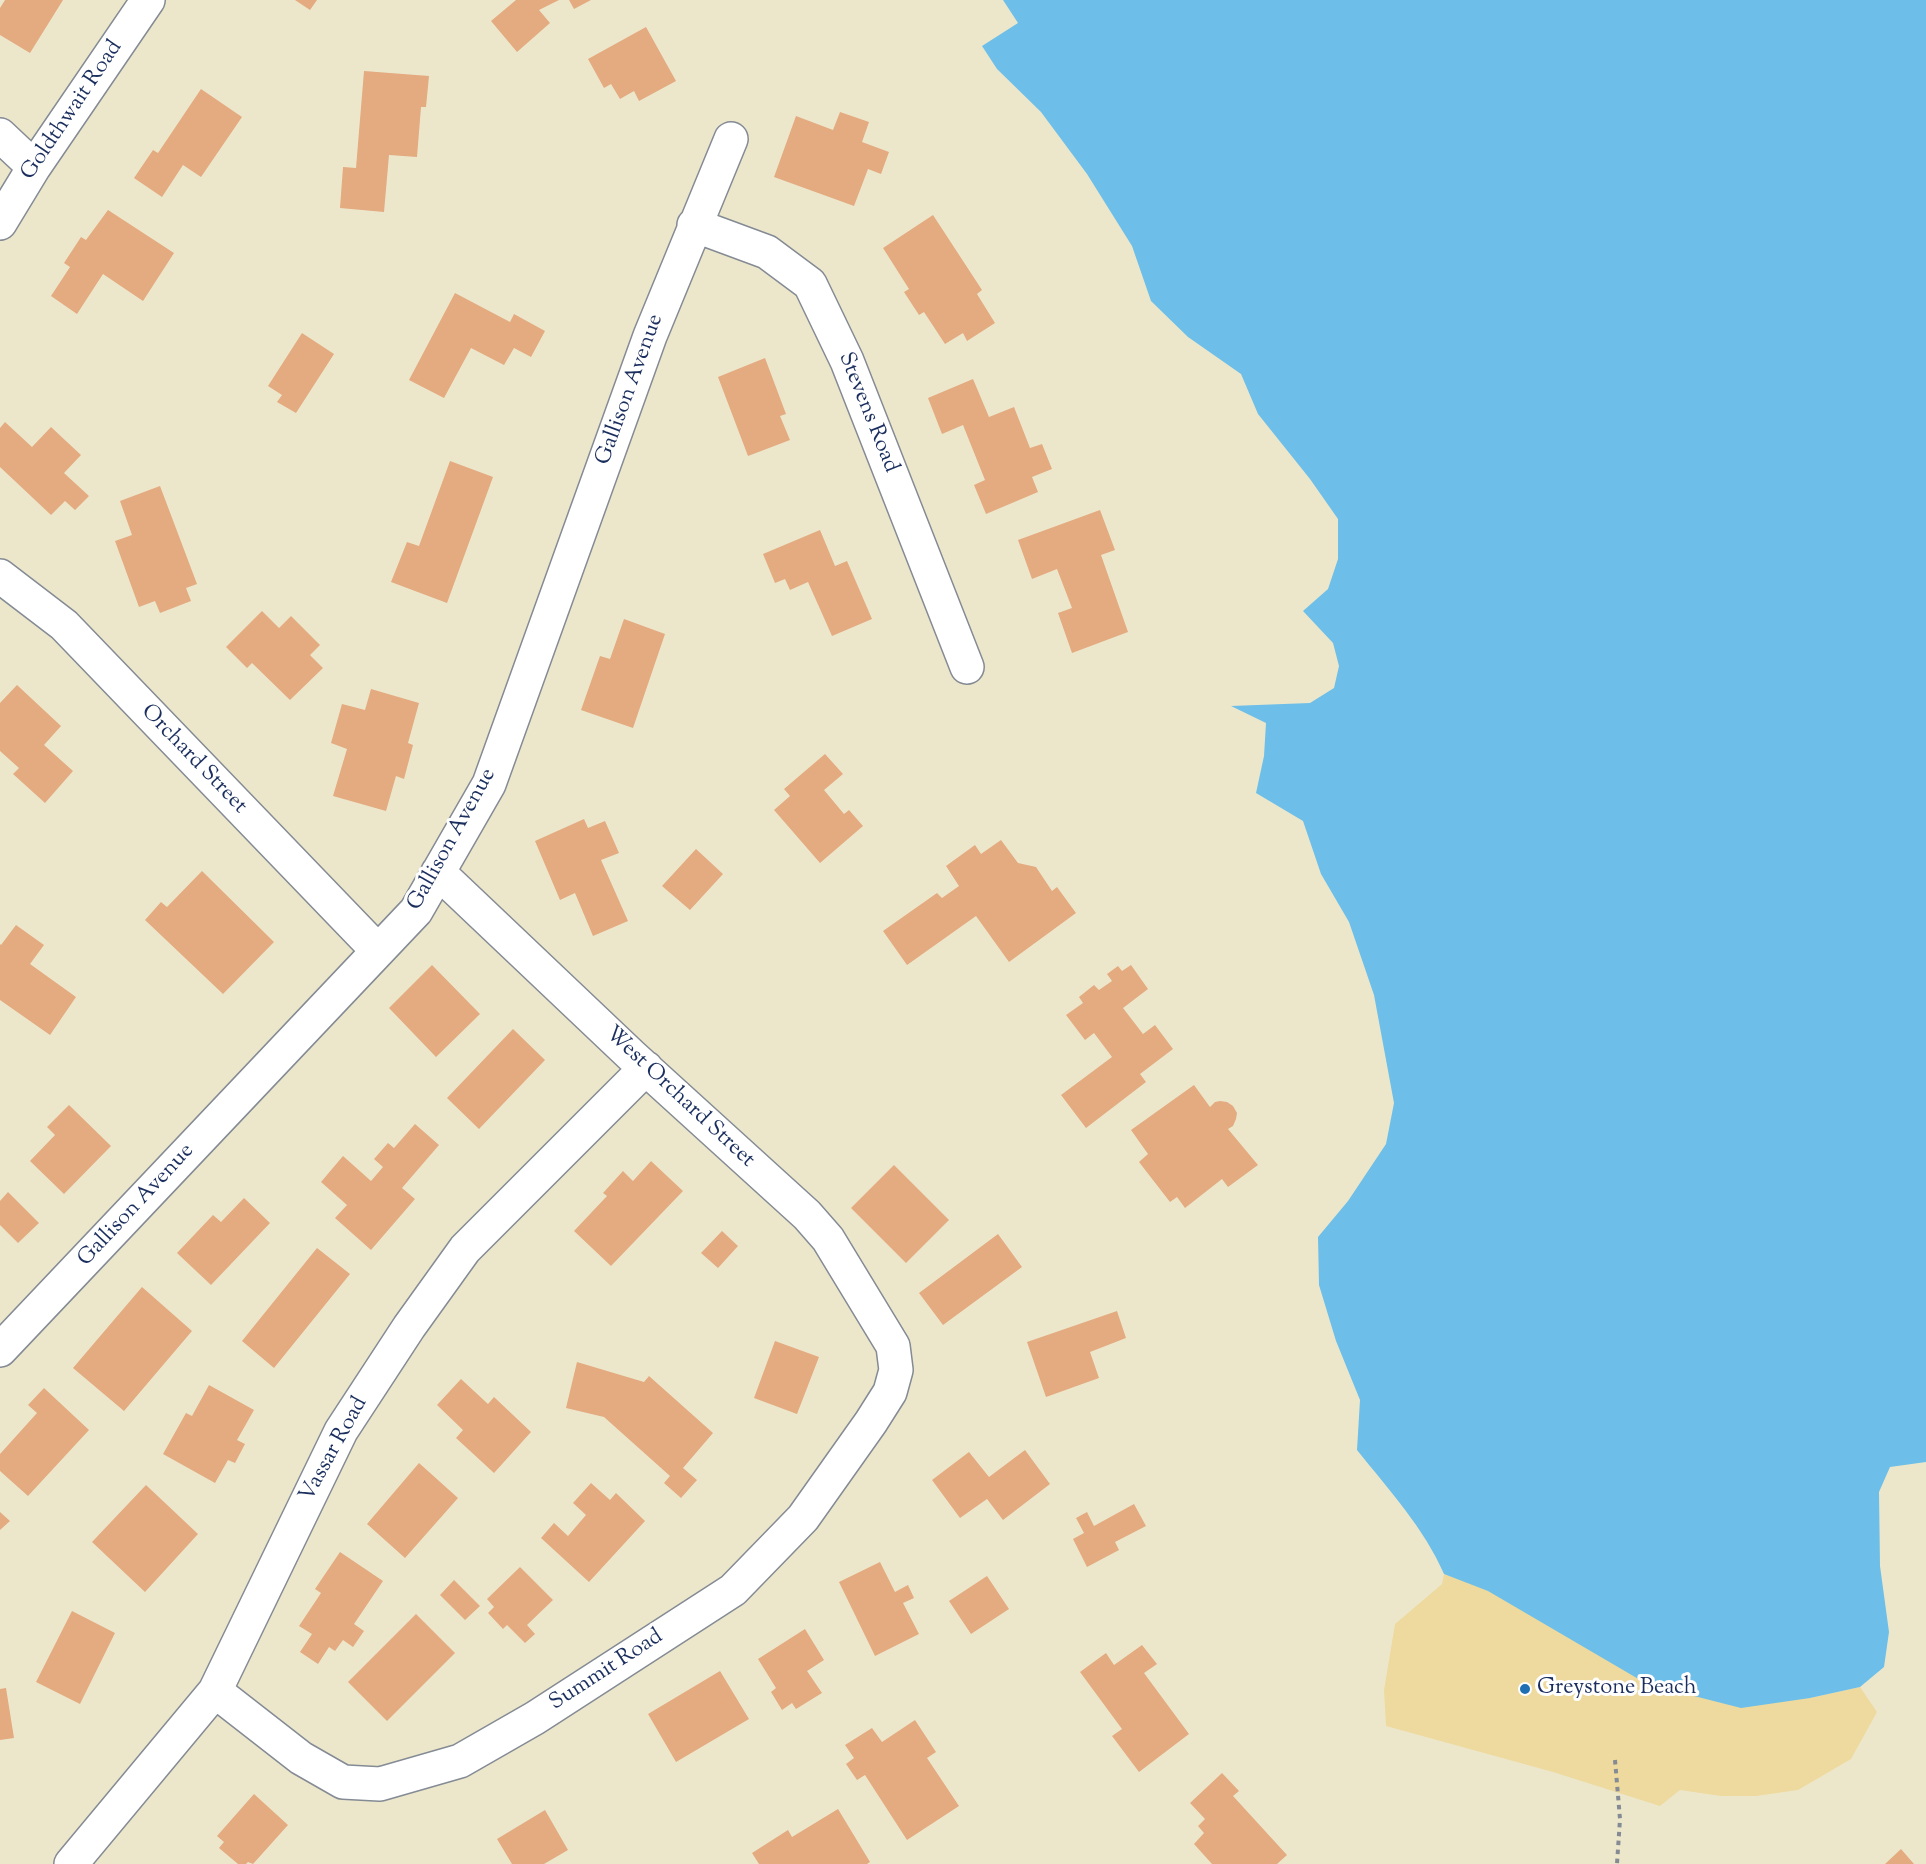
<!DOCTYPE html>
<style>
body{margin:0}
canvas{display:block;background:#ece7cb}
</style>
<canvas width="1926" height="1864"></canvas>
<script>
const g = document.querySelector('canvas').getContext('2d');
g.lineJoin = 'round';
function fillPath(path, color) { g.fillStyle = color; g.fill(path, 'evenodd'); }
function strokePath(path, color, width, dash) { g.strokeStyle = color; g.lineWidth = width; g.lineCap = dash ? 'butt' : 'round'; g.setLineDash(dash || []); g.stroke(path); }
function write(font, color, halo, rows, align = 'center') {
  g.font = font + ' "Sorts Mill Goudy",serif'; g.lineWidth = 6; g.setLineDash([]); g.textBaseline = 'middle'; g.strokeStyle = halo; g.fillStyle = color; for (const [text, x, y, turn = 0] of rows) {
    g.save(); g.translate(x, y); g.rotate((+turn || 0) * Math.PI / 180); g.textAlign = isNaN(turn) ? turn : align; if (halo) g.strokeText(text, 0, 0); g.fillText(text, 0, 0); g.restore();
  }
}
fillPath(new Path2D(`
 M1444 1574 1810 1698 1860 1687 1877 1712 1851 1759 1798 1790 1756 1796H1721L1680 1790 1660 1806 1553 1772 1386 1726 1384 1690 1395 1624 1442 1584Z`), '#eeda9e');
fillPath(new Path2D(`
 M1003 0H1926V1462L1890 1467 1879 1492 1880 1566 1889 1632 1884 1667 1860 1687 1810 1698 1741 1708 1647 1684 1488 1591 1444 1574C1424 1528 1389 1490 1357 1450L1360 1400 1336 1341 1319 1285 1318 1237 1348 1201 1386 1144 1394 1103 1374 995 1349 922 1321 874 1303 821 1256 793 1264 756 1266 723 1231 706 1310 703 1334 688 1339 666 1333 643 1303 611 1328 589 1338 559V519L1310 479 1258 414 1241 374 1188 337 1151 301 1132 246 1087 174 1041 112 997 69 982 46 1018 23Z`), '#6dbfe9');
fillPath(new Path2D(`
 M5 0H63L30 53 0 35V8Z
 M295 0H317L310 10Z
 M516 0H559L539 10 550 23 517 52 491 21Z
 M569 0H591L574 9Z
 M646 27 676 81 639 101 634 91 620 99 611 84 604 88 588 59Z
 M364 71 429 76 426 107H421L417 157 389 155 384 212 340 208 343 167 356 168Z
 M201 89 242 117 201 177 183 165 162 197 134 178 153 150 158 153Z
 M840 112 869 122 862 142 889 152 881 174 868 169 854 206 774 177 796 116 833 130Z
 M108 210 174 253 143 301 103 274 77 314 51 296 70 267 64 263 81 237 86 240Z
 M933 215 982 290 977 294 995 323 967 341 963 333 945 344 924 312 919 315 904 292 909 289 883 248Z
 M455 293 510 322 514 314 545 331 531 357 514 348 504 365 471 348 444 398 409 380Z
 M302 333 334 354 296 413 277 402 282 395 268 386Z
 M765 358 786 414 780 416 790 440 748 456 718 377Z
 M973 379 989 417 1014 407 1030 448 1042 444 1052 469 1032 477 1038 492 986 514 974 485 985 480 963 425 942 434 928 398Z
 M5 422 32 447 51 427 81 455 64 473 89 496 75 510 65 501 51 515 0 467V428Z
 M450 461 493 477 447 603 391 582 407 542 419 546Z
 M160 486 197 584 186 588 191 601 160 613 155 601 139 607 115 541 132 535 120 501Z
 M1100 510 1115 550 1101 555 1128 632 1072 653 1058 613 1072 608 1057 569 1032 579 1018 540Z
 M820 530 835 566 847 561 872 619 832 636 808 582 790 590 785 579 775 583 763 554Z
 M262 611 279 628 291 616 320 645 310 655 323 668 290 700 252 663 247 668 226 647Z
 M624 619 665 634 633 728 581 710 600 656 610 659Z
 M17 685 61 726 44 745 73 771 45 803 13 774 19 768 0 751V703Z
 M371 689 419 703 408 743 413 745 404 779 396 776 386 811 333 796 347 749 331 743 342 704 365 710Z
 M825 754 843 774 824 790 844 814 849 810 863 826 820 863 774 810 790 796 784 789Z
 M584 819 588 828 605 821 619 853 601 860 628 921 593 936 575 893 560 900 535 841Z
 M1001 840 1018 863 1036 867 1052 891 1057 887 1076 913 1009 962 976 916 907 965 883 931 937 893 942 898 959 886 946 866 975 845 981 854Z
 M696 849 723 874 690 910 662 886Z
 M202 871 274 942 223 994 145 920 161 902 167 907Z
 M16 925 44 945 30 964 76 997 50 1035 0 1000V944L1 945Z
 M432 965 480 1014 436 1057 389 1008Z
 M1131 965 1148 989 1123 1008 1143 1034 1155 1025 1173 1049 1140 1074 1146 1082 1086 1128 1061 1095 1112 1057 1094 1033 1085 1040 1066 1015 1083 1003 1079 997 1094 985 1099 990 1112 981 1107 974 1118 966 1122 971Z
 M513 1029 545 1060 479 1129 447 1098Z
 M1194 1085 1210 1107 1215 1102 1220 1101 1227 1102 1233 1106 1237 1113 1236 1119 1233 1126 1228 1129 1258 1165 1228 1187 1222 1179 1185 1208 1177 1197 1170 1202 1139 1162 1148 1154 1131 1130Z
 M69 1105 111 1146 64 1194 30 1161 55 1135 47 1127Z
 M415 1124 439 1145 402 1188 415 1199 371 1250 335 1218 347 1205 321 1182 343 1156 371 1181 383 1167 374 1159 388 1143 394 1148Z
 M651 1161 683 1191 611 1266 574 1231 607 1196 603 1193 623 1171 633 1181Z
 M894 1165 949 1220 906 1263 851 1208Z
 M8 1192 39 1223 18 1243 0 1225V1201Z
 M244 1198 270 1223 211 1285 177 1253 213 1215 221 1222Z
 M722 1231 738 1246 718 1268 701 1253Z
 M998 1234 1022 1267 943 1325 919 1293Z
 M317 1248 350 1274 274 1368 242 1341Z
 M142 1287 192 1331 124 1411 73 1368Z
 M1117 1311 1126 1338 1090 1352 1099 1378 1046 1397 1027 1342Z
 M775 1341 819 1357 797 1414 754 1398Z
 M577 1362 644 1382 649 1376 713 1433 683 1468 697 1480 681 1498 664 1483 670 1476 604 1417 566 1408Z
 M461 1379 488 1404 494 1397 531 1432 494 1473 456 1438 463 1430 437 1405Z
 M209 1385 254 1410 237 1440 245 1444 235 1463 228 1460 215 1483 163 1454 186 1413 192 1416Z
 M44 1388 89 1430 28 1496 0 1471V1454L37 1413 28 1405Z
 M1025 1450 1050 1484 1003 1520 987 1499 960 1518 932 1480 969 1452 989 1477Z
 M419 1463 458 1498 405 1558 367 1524Z
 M591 1483 610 1500 616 1493 645 1521 589 1582 541 1538 554 1523 568 1536 586 1515 573 1503Z
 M146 1485 198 1534 145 1592 92 1542Z
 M1134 1504 1146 1526 1115 1542 1119 1550 1087 1567 1073 1539 1084 1533 1076 1518 1087 1512 1094 1526Z
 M0 1512 10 1521 0 1530Z
 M340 1552 383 1581 354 1624 364 1631 353 1647 343 1640 335 1651 329 1647 318 1664 300 1652 312 1634 299 1626 321 1593 315 1589Z
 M880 1562 895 1592 908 1585 914 1598 903 1603 919 1634 875 1656 839 1582Z
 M520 1567 553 1600 527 1625 535 1634 525 1643 507 1625 503 1629 488 1613 494 1607 487 1599Z
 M987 1576 1009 1609 971 1634 949 1601Z
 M454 1580 480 1606 465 1620 440 1595Z
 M72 1611 115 1633 80 1704 36 1682Z
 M416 1614 455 1653 387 1721 348 1682Z
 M805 1629 824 1660 807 1671 822 1693 796 1709 792 1703 782 1710 771 1692 776 1688 758 1659Z
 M1142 1645 1157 1664 1144 1673 1189 1734 1139 1772 1112 1736 1122 1729 1080 1672 1106 1653 1114 1665Z
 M720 1671 749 1719 676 1762 648 1714Z
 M6 1688 14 1738 0 1740V1689Z
 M915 1720 936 1752 927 1758 959 1806 907 1840 865 1775 857 1780 846 1764 854 1758 845 1745 872 1728 882 1742Z
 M1222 1773 1239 1791 1233 1796 1287 1855 1277 1864H1212L1194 1844 1204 1833 1198 1826 1205 1819 1190 1803Z
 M254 1794 288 1825 253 1864 248 1862 246 1864H238L219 1848 224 1842 217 1836Z
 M838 1809 870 1862 867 1864H759L752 1853 788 1830 792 1837Z
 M545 1810 568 1850 544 1864H512L497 1839Z
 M1901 1849 1914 1864H1885Z`), '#e4aa80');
const street = new Path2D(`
 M0 135 34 167
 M0 223 34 167 148 0
 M694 225 767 252 810 284 847 361 967 667
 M0 576 64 625 378 951
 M0 1350 416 911 489 784 650 336 731 139
 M215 1691 301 1758 343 1782 380 1784 460 1761 535 1718 733 1590 803 1518 871 1422 890 1392 896 1370 893 1346 828 1239 807 1215 632 1056 438 872
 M71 1864 215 1691 341 1431 409 1327 465 1249 646 1068`);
strokePath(street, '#848b94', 36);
strokePath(new Path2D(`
 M1615 1760 1620 1819 1617 1864`), '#848b94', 4, [4.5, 4.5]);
strokePath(street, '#fff', 33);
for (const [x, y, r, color] of [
 [1525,1689,6,"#1f6fb2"]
]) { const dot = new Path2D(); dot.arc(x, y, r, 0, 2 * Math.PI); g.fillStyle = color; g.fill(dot); strokePath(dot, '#fff', 2); }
write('22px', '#1b2f5e', '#fff', [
 ["Goldthwait Road",73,111,-56],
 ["Gallison Avenue",631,390,-70],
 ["Stevens Road",867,413,68],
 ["Orchard Street",193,760,46],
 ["Gallison Avenue",453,840,-61],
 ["West Orchard Street",679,1098,43],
 ["Gallison Avenue",137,1206,-47],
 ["Vassar Road",335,1450,-61],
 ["Summit Road",607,1671,-33]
]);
write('22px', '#1b2f5e', '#fff', [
 ["Greystone Beach",1537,1689]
], 'left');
</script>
